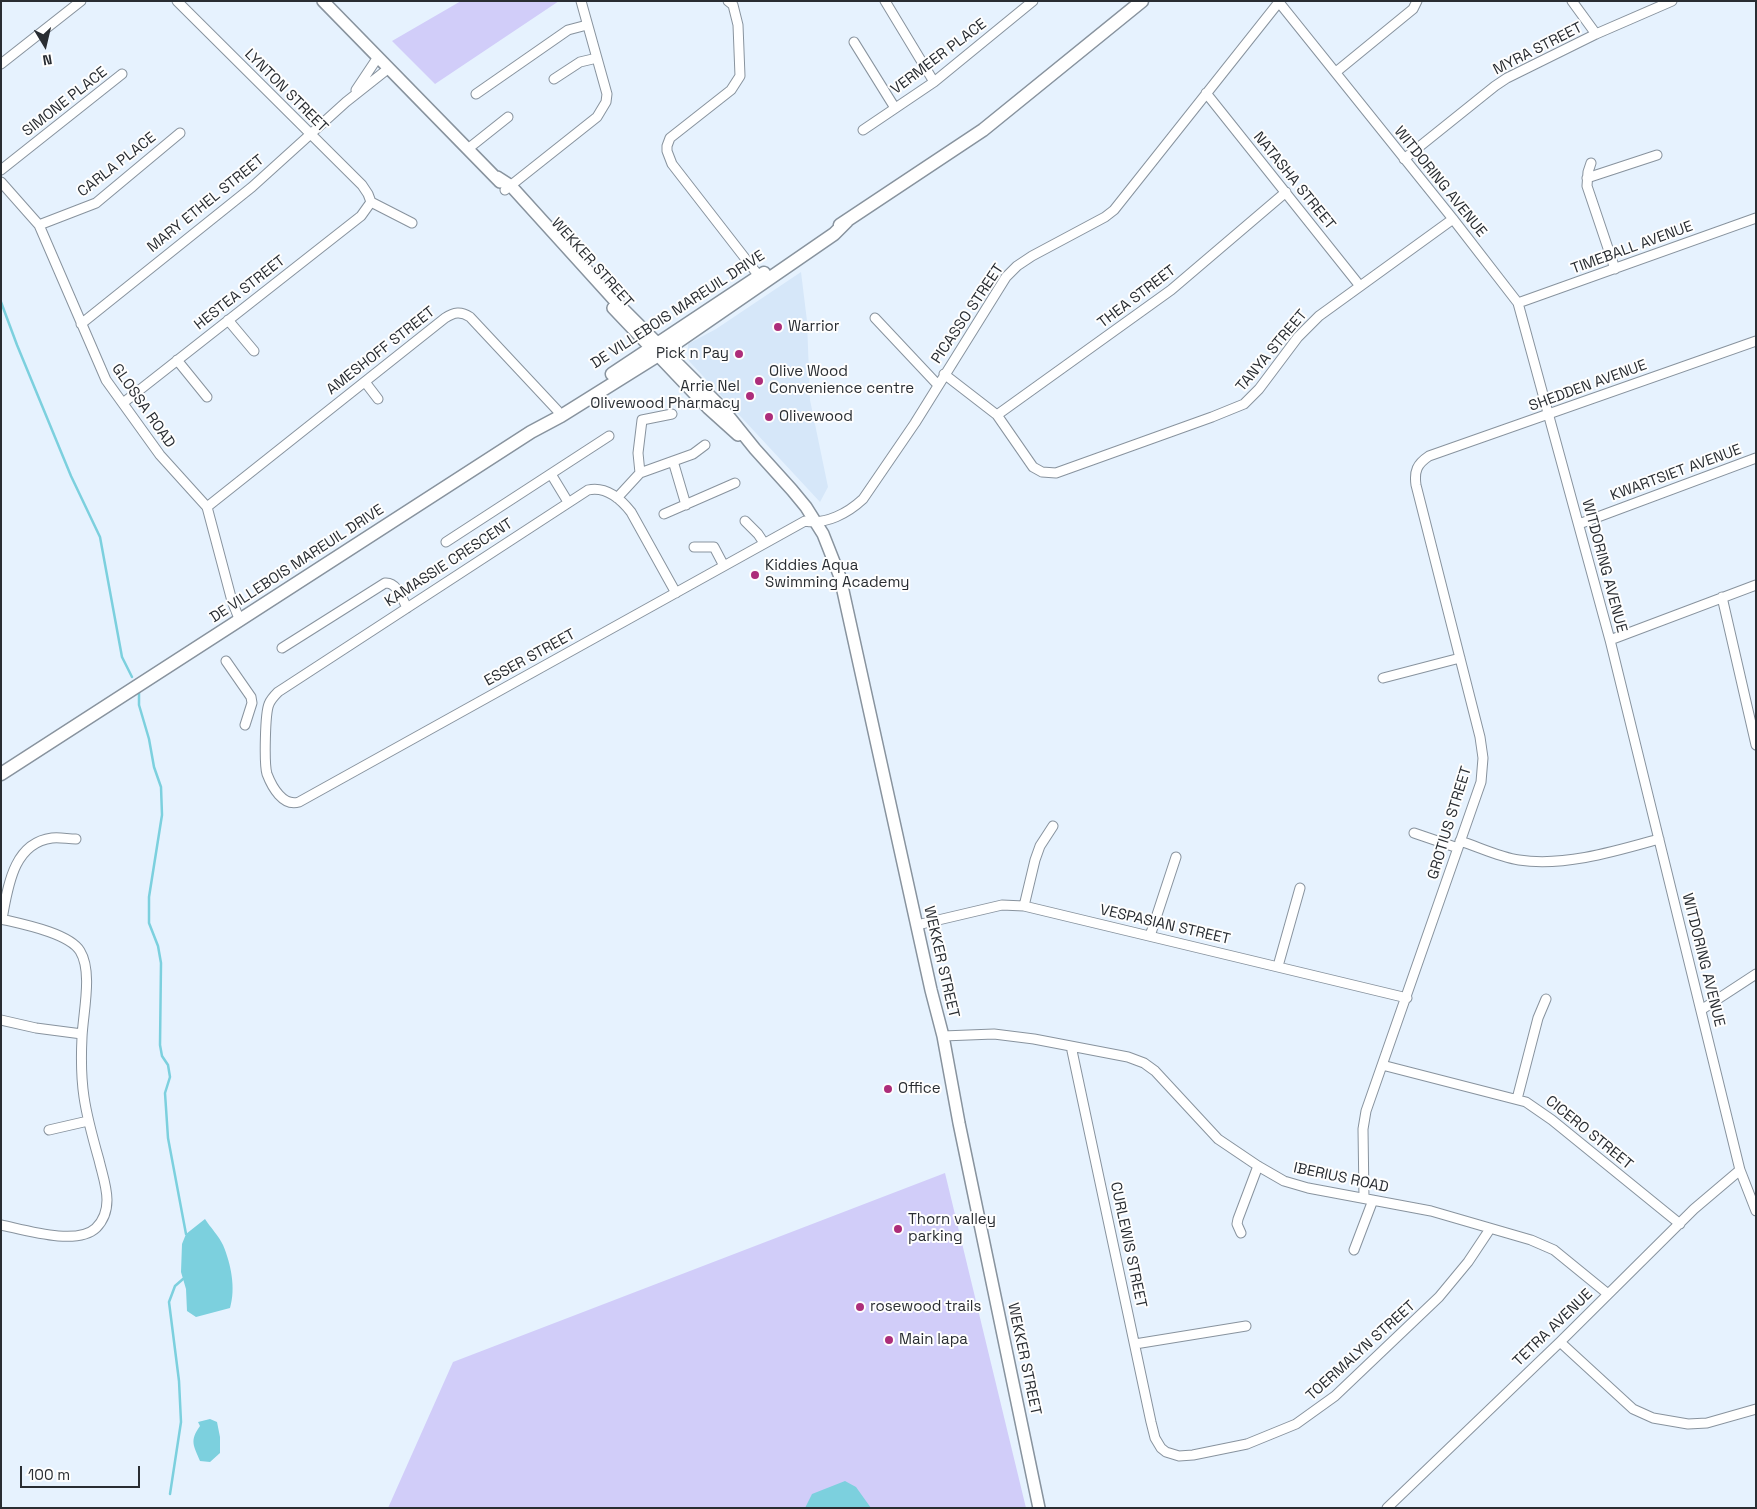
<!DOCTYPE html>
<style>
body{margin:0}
#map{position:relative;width:1757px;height:1509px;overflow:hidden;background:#e6f2fe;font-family:"Space Grotesk",sans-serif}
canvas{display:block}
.frame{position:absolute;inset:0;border:2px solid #292d32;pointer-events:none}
.north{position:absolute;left:20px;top:20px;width:50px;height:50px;-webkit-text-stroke:4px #fefefe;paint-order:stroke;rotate:171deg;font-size:14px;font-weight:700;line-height:20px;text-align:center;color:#292d32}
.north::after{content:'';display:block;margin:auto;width:18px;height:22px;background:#292d32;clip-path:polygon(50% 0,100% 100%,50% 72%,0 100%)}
.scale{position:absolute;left:20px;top:1466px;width:120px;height:22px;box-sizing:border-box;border:2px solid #292d32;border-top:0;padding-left:6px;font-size:15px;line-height:18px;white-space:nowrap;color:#292d32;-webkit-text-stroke:4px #fefefe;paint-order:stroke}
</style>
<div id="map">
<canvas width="1757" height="1509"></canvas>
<div class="frame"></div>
<div class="north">N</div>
<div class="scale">100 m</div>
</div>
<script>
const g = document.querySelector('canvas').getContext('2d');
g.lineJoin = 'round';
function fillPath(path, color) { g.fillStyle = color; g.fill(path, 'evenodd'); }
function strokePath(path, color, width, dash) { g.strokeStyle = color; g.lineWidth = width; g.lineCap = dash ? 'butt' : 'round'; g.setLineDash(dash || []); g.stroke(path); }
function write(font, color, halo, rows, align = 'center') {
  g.font = font + ' "Space Grotesk",sans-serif'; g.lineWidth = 4; g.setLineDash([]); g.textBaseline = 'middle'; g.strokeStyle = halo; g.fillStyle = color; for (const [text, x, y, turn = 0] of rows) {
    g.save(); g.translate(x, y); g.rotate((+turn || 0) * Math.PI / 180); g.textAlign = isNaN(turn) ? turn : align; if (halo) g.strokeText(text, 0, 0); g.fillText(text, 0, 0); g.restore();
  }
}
fillPath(new Path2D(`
 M801 272 807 321 810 400 828 487 820 502 689 361 688 344 716 329Z`), '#d6e7f9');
fillPath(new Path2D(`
 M461 1H559L435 84 392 41Z
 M945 1173 1026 1508H388L453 1362Z`), '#d1cdf9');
fillPath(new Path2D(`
 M205 1219C210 1227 219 1236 223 1245 231 1264 236 1288 230 1308L196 1317 187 1311 186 1289 181 1272 182 1244 186 1234Z
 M210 1419 217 1422 220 1437V1453L210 1462 200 1461C194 1446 189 1441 200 1426L198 1422Z
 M845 1481 856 1487 871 1508H805L812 1494Z`), '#7cd0de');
strokePath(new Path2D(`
 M1 302 17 345 71 476 100 537 122 657 132 677
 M139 693V705L149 739 154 767 161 787 162 815 149 897V923L158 946 161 963 160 1045 162 1056 168 1065 170 1077 165 1093 168 1138 186 1234
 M170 1494 181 1422 179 1381 169 1302 175 1286 183 1279`), '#7cd0de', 2.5);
const minor = new Path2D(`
 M177 1 362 185 368 194 371 202
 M728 1 733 5 738 25 740 76 731 90 670 138 667 146V151L672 164 762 280
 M885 1 934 82
 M1278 1 1453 219 1518 303 1610 640 1740 1170 1756 1211
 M1572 1 1596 34
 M854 42 895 108
 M1 64 81 1
 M1336 72 1413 9 1417 1
 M554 79 580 62 597 58
 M356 90 378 57
 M1206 93 1360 286
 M476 94 568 30 587 25
 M863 130 934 82 1033 1
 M469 148 508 117
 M1404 159 1495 86 1507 78 1596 34 1672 1
 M1591 163 1588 172 1587 186 1615 269
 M1 170 122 74
 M1587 178 1657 155
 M1 182 39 225 106 380 160 455 207 507 232 601 240 621
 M505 190 597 117 606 102 607 94 581 1
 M371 202 412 223
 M39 225 96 203 180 133
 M1518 303 1756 218
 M875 318 937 384
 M228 320 254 351
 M81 324 252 187 346 102 389 68
 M177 360 207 397
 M944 374 997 415 1033 467 1042 472 1056 473 1212 417 1244 404 1259 389 1298 337 1319 316 1453 219
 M365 382 378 399
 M123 403 361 216 371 202
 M997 415 1171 290 1286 192
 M673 461 686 505
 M640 473 638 453 642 420 672 414
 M551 474 568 502
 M617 498 640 473 693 454 705 445
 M207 507 445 318C454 312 461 311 470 317L557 410 561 416
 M664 514 735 483
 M745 521 758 534 764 543
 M1579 524 1756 458
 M446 542 609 436
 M694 547H714L724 566
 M676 593 631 512C620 498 606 486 588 490L278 692C275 695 271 699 269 704 265 713 264 764 267 774 272 787 283 807 299 802L805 521C826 525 848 513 863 499L915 423 1006 277 1017 266 1032 256 1105 217 1114 210 1279 2
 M1722 597 1756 745
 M1610 640 1756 585
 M282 648 385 583C397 582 402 598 407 608
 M226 661 251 697 252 703 245 725
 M1383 678 1460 658
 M1414 833 1458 848
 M1460 841C1479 847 1499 857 1519 860 1564 867 1616 851 1659 839
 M1024 906 1035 860 1040 846 1053 826
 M1 919C22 924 69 933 80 951 93 972 83 1013 82 1037 81 1057 81 1077 84 1097 87 1118 93 1139 99 1160 102 1173 107 1187 107 1200 107 1211 104 1220 96 1228 77 1246 25 1230 1 1225
 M2 919C8 887 13 843 52 838 60 837 68 839 76 839
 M917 925 1002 905 1024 906 1407 998
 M1150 936 1176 857
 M1278 966 1300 888
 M1701 1010 1756 974
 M1 1020 36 1028 82 1034
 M943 1036 994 1034 1034 1039 1128 1057 1144 1063 1155 1071 1218 1139 1258 1166 1284 1181 1308 1188 1431 1211 1531 1240 1554 1250 1608 1294
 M1071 1046 1151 1422 1155 1438 1161 1448 1166 1452 1179 1456 1193 1455 1247 1444 1296 1424 1335 1396 1439 1297 1468 1262 1490 1229
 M1382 1065 1526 1102 1552 1120 1680 1224
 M1517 1099 1538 1018 1546 999
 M49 1130 88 1121
 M1364 1198 1363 1129 1366 1111 1481 782 1483 758 1480 737 1416 485C1414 471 1417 464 1429 456L1756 341
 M1241 1233 1237 1224 1238 1219 1258 1166
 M1354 1250 1373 1200
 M1560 1342 1633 1409 1653 1418 1688 1424 1707 1423 1756 1409
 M1135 1344 1246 1326
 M1387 1508 1560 1342 1694 1209 1740 1170`);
const tertiary = new Path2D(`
 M323 1 500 182
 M497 177 511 186 616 302 722 408 755 449 792 490 806 507 823 534 840 577 931 990 943 1036 959 1123 1039 1508
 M613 308 708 408 738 435`);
const secondary = new Path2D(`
 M840 225 983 130 1142 1
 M612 374 764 273
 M1 774 531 432 561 416 657 356 834 234 847 221`);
strokePath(minor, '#88939e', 11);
strokePath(tertiary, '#88939e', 14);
strokePath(secondary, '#88939e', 15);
strokePath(minor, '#fff', 9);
strokePath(tertiary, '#fff', 11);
strokePath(secondary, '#fff', 12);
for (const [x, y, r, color] of [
 [778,327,5,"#ad2d7a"],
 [739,354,5,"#ad2d7a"],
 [759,381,5,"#ad2d7a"],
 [750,396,5,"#ad2d7a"],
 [769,417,5,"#ad2d7a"],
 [755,575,5,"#ad2d7a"],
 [888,1089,5,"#ad2d7a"],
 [898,1229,5,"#ad2d7a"],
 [860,1307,5,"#ad2d7a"],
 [889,1340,5,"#ad2d7a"]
]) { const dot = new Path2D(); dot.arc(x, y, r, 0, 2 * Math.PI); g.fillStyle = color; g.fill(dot); strokePath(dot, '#fefefe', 2); }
write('15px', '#292d32', '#fefefe', [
 ["MYRA STREET",1538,49,-27],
 ["VERMEER PLACE",939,57,-37],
 ["LYNTON STREET",286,91,45],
 ["SIMONE PLACE",65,102,-38],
 ["CARLA PLACE",117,165,-38],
 ["NATASHA STREET",1294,181,51],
 ["WITDORING AVENUE",1440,182,51],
 ["MARY ETHEL STREET",206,204,-39],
 ["TIMEBALL AVENUE",1632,248,-20],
 ["WEKKER STREET",592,263,48],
 ["HESTEA STREET",240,293,-38],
 ["THEA STREET",1137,297,-37],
 ["DE VILLEBOIS MAREUIL DRIVE",678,310,-33],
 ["PICASSO STREET",968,314,-56],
 ["AMESHOFF STREET",381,351,-38],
 ["TANYA STREET",1272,351,-50],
 ["SHEDDEN AVENUE",1588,386,-20],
 ["GLOSSA ROAD",143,406,55],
 ["KWARTSIET AVENUE",1676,473,-20],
 ["KAMASSIE CRESCENT",449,563,-33],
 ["DE VILLEBOIS MAREUIL DRIVE",297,564,-33],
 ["WITDORING AVENUE",1604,566,75],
 ["ESSER STREET",530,658,-29],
 ["GROTIUS STREET",1450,823,-73],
 ["VESPASIAN STREET",1165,925,13],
 ["WITDORING AVENUE",1703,960,76],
 ["WEKKER STREET",941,962,77],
 ["CICERO STREET",1589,1133,39],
 ["IBERIUS ROAD",1341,1178,12],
 ["CURLEWIS STREET",1128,1245,78],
 ["TETRA AVENUE",1553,1328,-44],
 ["TOERMALYN STREET",1361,1351,-42],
 ["WEKKER STREET",1024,1359,78]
]);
write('15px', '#292d32', '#fefefe', [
 ["Warrior",788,327],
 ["Pick n Pay",729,354,"right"],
 ["Olive Wood",769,372],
 ["Convenience centre",769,389],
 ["Arrie Nel",740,387,"right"],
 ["Olivewood Pharmacy",740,404,"right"],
 ["Olivewood",779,417],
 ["Kiddies Aqua",765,566],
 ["Swimming Academy",765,583],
 ["Office",898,1089],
 ["Thorn valley",908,1220],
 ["parking",908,1237],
 ["rosewood trails",870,1307],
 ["Main lapa",899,1340]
], 'left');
</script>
